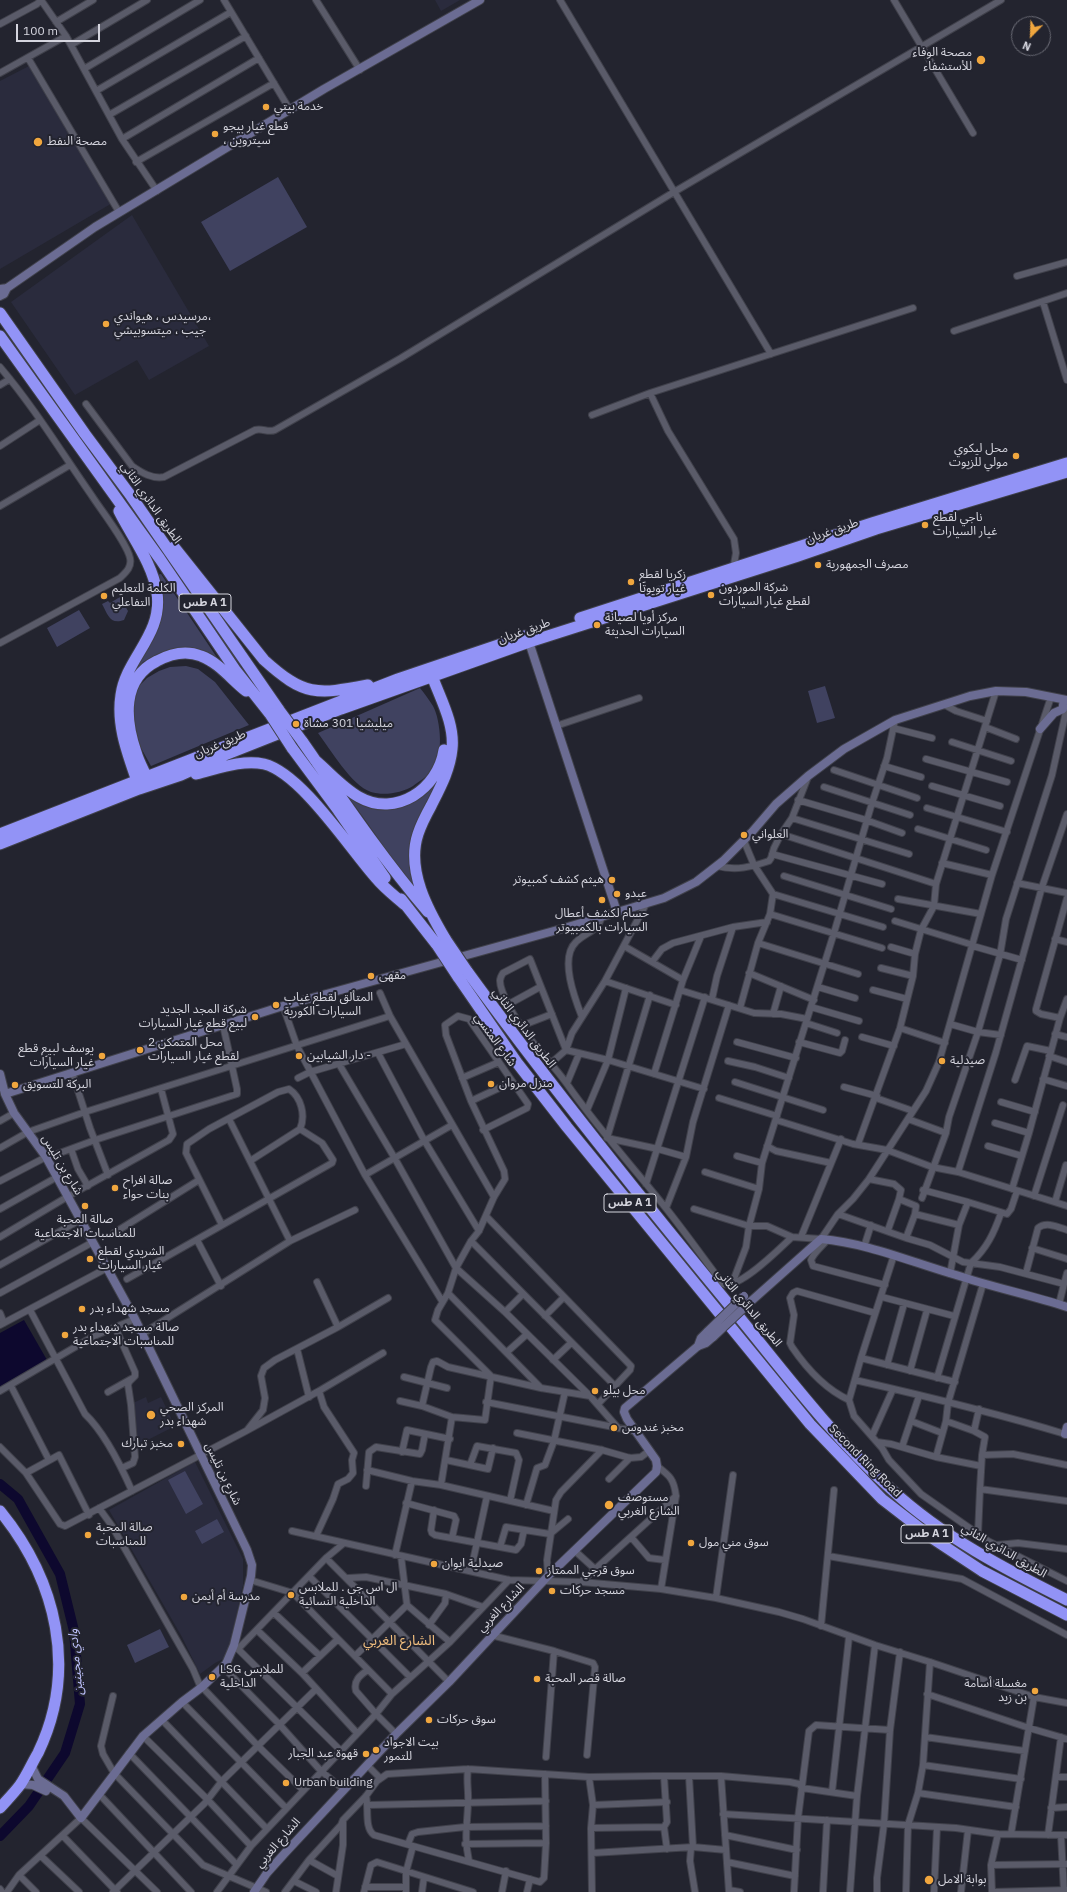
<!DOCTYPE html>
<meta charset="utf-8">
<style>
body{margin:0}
#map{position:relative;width:1067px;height:1892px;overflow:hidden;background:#23242f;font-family:"IBM Plex Sans",sans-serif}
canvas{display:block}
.north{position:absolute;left:1011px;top:16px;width:40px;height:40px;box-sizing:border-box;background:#23242f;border:1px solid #6a6b75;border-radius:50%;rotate:203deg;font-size:11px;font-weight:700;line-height:16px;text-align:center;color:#d5d5de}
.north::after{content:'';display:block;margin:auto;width:14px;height:18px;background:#f0a63e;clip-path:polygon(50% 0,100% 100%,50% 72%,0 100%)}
.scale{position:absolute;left:16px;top:24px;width:84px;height:18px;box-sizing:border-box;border:2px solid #d5d5de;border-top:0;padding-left:5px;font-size:12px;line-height:14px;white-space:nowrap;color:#d5d5de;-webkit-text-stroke:3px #23242f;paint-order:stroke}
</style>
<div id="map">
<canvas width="1067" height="1892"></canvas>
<div class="north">N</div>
<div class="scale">100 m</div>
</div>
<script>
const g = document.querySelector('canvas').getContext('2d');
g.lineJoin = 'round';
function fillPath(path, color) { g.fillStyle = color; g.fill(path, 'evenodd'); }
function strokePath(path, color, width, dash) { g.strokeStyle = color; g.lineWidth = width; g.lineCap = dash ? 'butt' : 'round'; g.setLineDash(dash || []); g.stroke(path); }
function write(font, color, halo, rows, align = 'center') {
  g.font = font + ' "IBM Plex Sans","Noto Sans Arabic",sans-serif'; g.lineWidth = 4; g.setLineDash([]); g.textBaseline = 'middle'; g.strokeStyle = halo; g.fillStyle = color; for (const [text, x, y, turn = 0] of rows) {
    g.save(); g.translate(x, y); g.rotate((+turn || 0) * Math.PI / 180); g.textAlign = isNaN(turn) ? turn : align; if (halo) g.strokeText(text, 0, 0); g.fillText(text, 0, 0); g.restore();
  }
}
fillPath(new Path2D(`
 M435 0H460L441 11Z
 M29 66 114 202 0 269V81Z
 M132 215 209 346 149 380 137 360 75 395 11 302Z
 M146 1397 148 1403 161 1397 175 1426 136 1446 133 1403Z
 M195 1462 243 1559V1585L227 1657 215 1663 200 1674 182 1637 109 1510Z`), '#2a2b3d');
fillPath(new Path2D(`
 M278 177 307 227 230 271 201 222Z
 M161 574 226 671 216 662 169 650 160 653 143 662 131 678 160 618 156 575Z
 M120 597 128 611 124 620C110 625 108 615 102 604L108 601 110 603Z
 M79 610 90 628 57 647 47 628Z
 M186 666 198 669 215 682 249 725 151 766 135 737 131 716 137 688 147 678 159 671 170 667Z
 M825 686 835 718 817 723 808 691Z
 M420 688C425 694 429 700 433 706 441 721 444 757 432 771 427 777 419 781 413 786 402 793 384 796 371 792 351 785 331 750 318 733Z
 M442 772 414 836 423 901C395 865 371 826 342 789L360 800 412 801 423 795Z
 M185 1471 203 1504 186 1514 168 1480Z
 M217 1519 224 1532 202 1544 195 1531Z
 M160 1629 169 1647 135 1663 127 1645Z`), '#404260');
fillPath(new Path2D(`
 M24 1320 47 1360 0 1388V1333Z`), '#0d082e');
strokePath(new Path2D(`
 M0 1484 18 1499 60 1574 74 1631 80 1704 65 1753 29 1806 0 1836`), '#0d082e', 10);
const street = new Path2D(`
 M41 0 66 36 122 139 157 191
 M224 0 290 110
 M316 0 360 70
 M560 0 771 354
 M894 0 973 133
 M56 22 93 0
 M0 24 37 4 41 0
 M71 45 147 0
 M28 58 119 212
 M84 69 200 0
 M0 73 66 36
 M96 91 231 12
 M109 115 246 36
 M122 139 259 58
 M136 162 274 83
 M1017 276 1067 262
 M1043 302 1067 380
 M954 331 1067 293
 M0 367C34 407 62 453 92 496 101 510 127 543 130 558 132 567 126 572 120 578L0 643
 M0 385 10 379
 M650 393 668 431 734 539 736 553 733 570
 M86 404 132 466C142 473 152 479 164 477L255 430C263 428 268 433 275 430L401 358 674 192 1001 0
 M592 415 650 393 913 308
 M0 446 40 420
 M0 506 70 465
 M945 705 956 711 987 721
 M556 726 639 698
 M985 727 1016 739
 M893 728 932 738
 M952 742 1011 761
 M926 759 1007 782
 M884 766 921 777
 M834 770 917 798
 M932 786 1000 806
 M824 787 910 815
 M798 800 866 820 902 833
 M927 808 1007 832
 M792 818 909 854
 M918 829 986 850
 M781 834 936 884
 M772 854 882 884
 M942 863 992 875
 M717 866C736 871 751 867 769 861L771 858 774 848 781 834 792 818 808 777
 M784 876 891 909
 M1017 883 1067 893
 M773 894 883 927
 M898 899 981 914
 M770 914 882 948
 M895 921 973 945
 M1055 939 1067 942
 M758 943 858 974
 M624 946 683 980
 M973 946 1022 960
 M891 947 915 954
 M652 962 662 949 673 943 733 927 767 922
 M881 968 913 976
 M749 973 814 1000
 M605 981 676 1005
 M818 987 855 998
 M680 990 754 1013 781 1014 807 1019
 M873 990 907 999
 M380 993 390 1016 494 1197
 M650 995 607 1138 658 1149 686 1157
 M712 999 717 976 733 927
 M509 1004 540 987
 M283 1006 297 1046 365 1175 442 1301
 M811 1007 859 1021
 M740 1008 758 943 770 914 773 894 754 865 744 841
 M773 1014 781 986
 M582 1017C575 999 559 958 576 942 586 932 597 932 602 917
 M1060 1018 1041 1014 1036 1011V1009L1067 898
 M806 1023 837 1033
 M950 1024 978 1032 1001 1035
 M521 1026 552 1014
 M900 1028 945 1043
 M1055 1034 1067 1037
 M862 1037 894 1046
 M737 1042 796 1058
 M799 1042 840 1053 842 1051 845 1040
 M378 1053 424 1140 479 1231
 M1049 1056 1067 1062
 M728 1061 755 1067 789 1078
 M339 1064 394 1157 456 1268 505 1312 590 1396
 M550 1064 566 1050 572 1033 605 981 646 904
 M72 1072 90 1128 108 1175
 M654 1074 683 980 701 936
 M298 1078 310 1072 406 1044
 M462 1078 499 1062
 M1043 1079 1067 1086
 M1015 1080 1027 1046 1051 1051
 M735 1082 823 1110
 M567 1083 579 1054 577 1053
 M844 1087 877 1096
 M704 1089 608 1060 566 1050 530 959 503 973C501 976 500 978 500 981 500 992 515 1018 522 1027 535 1048 553 1064 567 1084 597 1127 632 1166 665 1207 685 1232 704 1259 723 1284 739 1290 780 1248 792 1237L821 1239 838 1214 853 1199 869 1179 926 1091 939 1062 992 875 1051 697
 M719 1098 777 1116
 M876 1098 913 1111
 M471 1101 512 1082
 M1001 1102 1035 1112
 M587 1110 608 1060 626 988
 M229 1119 290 1241
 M908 1119 946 1133
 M776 1120 853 1144 887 1150 932 1167 958 1172 1067 1206
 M0 1121 14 1113
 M995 1123 1029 1133
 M858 1144 900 1028 913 976 915 954 921 930 934 906 936 884 996 691
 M767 1146 776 1151 831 1163
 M988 1146 1022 1156
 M0 1148 28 1132 85 1112 390 1016
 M71 1149 78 1169 88 1186
 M737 1156 762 1163
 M705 1172 759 1189
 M958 1172 996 1052 1042 887 1067 814
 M365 1175 452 1125
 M869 1179 894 1184 901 1190 899 1199 916 1206 915 1214 906 1238
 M0 1181 46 1157H49L95 1140 237 1094V1089L223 1025
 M646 1184 705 997
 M1012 1189 1029 1133 1060 1018 1067 999
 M923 1190 968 1202 959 1225 950 1274
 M1034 1196 1063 1105
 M922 1198 946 1133 949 1117 978 1032 1000 955 1006 919 1052 775 1067 707
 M968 1202 1007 1214 1011 1209 1017 1191
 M1055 1202 1066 1165
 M666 1208 686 1157 693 1122 729 1005
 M0 1209 57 1177
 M694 1209 749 1226 759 1189 762 1163 834 933 872 803 887 758 895 720
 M838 1214 906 1238 930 1245 963 1262 1000 1267 1064 1284 1059 1304
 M915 1214 959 1225
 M486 1216 631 1366 630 1370 598 1404
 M222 1225 186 1153 187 1144 209 1129 278 1092 289 1089C301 1097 306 1115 300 1129L250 1161
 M888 1230 899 1199
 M114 1233 199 1180
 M0 1237 67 1197 169 1140 173 1134 161 1089
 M801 1237 841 1139
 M828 1239C822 1247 815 1251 811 1260L813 1266 885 1285
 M197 1240 221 1286
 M471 1241 615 1386
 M864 1247 871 1225
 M1032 1248 1067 1259
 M894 1255 861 1358 849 1400 854 1416 882 1448 889 1460 921 1494 988 1541 1067 1581
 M0 1265 80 1220
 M1026 1273 1038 1228C1046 1221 1058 1227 1067 1230
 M127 1279 332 1163 333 1160 322 1143 300 1129
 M317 1282 338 1327
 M732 1284 746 1247 749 1226H767L792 1237
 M1064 1284 1067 1273
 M0 1293 93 1242
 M448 1293 541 1388
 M882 1297 954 1316
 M30 1310 85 1414C105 1433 121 1466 132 1491
 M505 1312 523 1294
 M0 1313 4 1323
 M545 1316 563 1298
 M0 1325 107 1268
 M115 1327 135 1372V1376L129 1382 128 1385 131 1405 135 1457 133 1463 122 1468
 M142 1334 290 1241 355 1210
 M297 1349 309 1397
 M507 1352 526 1335
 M861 1358 955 1382
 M553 1360 571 1343
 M887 1365 904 1304
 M910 1371 927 1310
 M404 1377 447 1388
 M937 1378 971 1263C987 1248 994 1233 1001 1213
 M855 1380C925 1396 996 1413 1065 1434
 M11 1386 49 1460
 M0 1391 94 1336 135 1319
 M108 1392 131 1379
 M849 1400C825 1389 807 1369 792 1347L790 1343 794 1315 790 1298 793 1293 797 1291 875 1313
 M400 1401 422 1406 452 1417 485 1420 491 1376 435 1320 438 1310 448 1293 456 1268 471 1241 479 1231 494 1197 505 1179 504 1171 471 1101 446 1035 445 1025 458 1016 469 1019 528 1104 527 1108 483 1130
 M486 1402 634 1431
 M422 1406 431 1367 433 1362 437 1361 448 1367 541 1388 590 1396 618 1428
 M911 1421 942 1433
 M946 1421 974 1431 985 1437 982 1455 980 1489
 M248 1429 263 1410 265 1398 261 1376 264 1368 275 1360 338 1327 388 1298
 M974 1431 979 1409
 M517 1433 602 1450 630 1458 641 1457 649 1451
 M872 1436 893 1389
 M877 1442 891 1444 936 1457 981 1466
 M0 1447 26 1473 60 1524 65 1526 246 1431 319 1391 383 1353
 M902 1447 919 1396
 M402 1452 407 1430 450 1439
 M982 1455 1013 1454 1067 1465
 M936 1457 946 1421 948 1403 983 1284
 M446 1460 488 1469 493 1448
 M470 1465 477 1446 516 1453 519 1460 510 1501
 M657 1466C670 1476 674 1479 676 1496L661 1589
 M367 1470 412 1481 441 1485 554 1511
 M26 1473 59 1455 89 1515
 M609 1479 630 1458
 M441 1485 452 1417
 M366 1486 369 1452 376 1447 420 1454 422 1450 425 1434
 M406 1503 454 1516 456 1520 452 1538
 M526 1505 537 1468 545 1465 554 1441 565 1392
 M99 1508 112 1526 193 1669 201 1688
 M434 1510 431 1530 432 1533 435 1535 516 1550 521 1544 524 1530
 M292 1531 509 1580 581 1582 661 1589 716 1598 779 1612 803 1619 875 1645 930 1662 1034 1697 1067 1703
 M978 1534 980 1489 1067 1501
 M316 1536 333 1499 338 1484 348 1479 353 1473 352 1460 354 1453 324 1407 319 1391
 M631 1537 649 1558 665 1560
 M997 1545 1018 1543 1067 1549
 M500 1547 506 1527 550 1534 568 1519
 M574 1550 596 1570
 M395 1555 412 1481
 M401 1556 407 1605 450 1642
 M828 1556 962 1579 1067 1635
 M326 1558 449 1682
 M471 1570 487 1496
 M309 1576 410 1677
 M548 1576 547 1560 556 1500 561 1492 602 1450
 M348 1578 366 1577 446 1594 483 1607
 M250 1580 293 1593 392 1694
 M581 1582 676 1496
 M716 1598 733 1475
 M274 1613 320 1656
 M429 1625 445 1603 446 1594
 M821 1626 834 1490
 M257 1630 302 1673 357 1733
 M491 1635 554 1651 593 1663 595 1667 587 1755
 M233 1649 239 1648 326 1558 344 1543
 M238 1649 340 1750
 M355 1656 407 1605
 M223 1667 279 1724 321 1771 343 1789
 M368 1670C360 1675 353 1681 356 1691L376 1714 396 1734
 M302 1673 338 1639
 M202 1687 258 1746 303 1790
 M927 1694 1029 1728 1067 1739
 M113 1696 101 1746 103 1754 114 1773 203 1865 266 1892
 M182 1702 286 1808
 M162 1720 267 1829
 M143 1736 207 1799 251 1846
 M925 1737 1025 1751
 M129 1753 237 1865
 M546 1757 554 1651
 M367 1765 380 1778
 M923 1765 1021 1779
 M468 1769C466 1781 469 1792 468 1804 467 1828 464 1837 469 1861
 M664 1776 667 1822 664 1827 667 1849
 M721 1776 729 1892
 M589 1777 593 1805 591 1828 592 1892
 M1056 1777H1067
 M832 1792 849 1637
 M918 1793 1016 1807
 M99 1794 191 1892
 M366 1796C369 1808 364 1828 374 1835L540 1882 544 1878 546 1843 545 1774
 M368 1805 546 1801
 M593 1805 667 1802
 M1051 1808 1067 1807
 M723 1814 956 1828 998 1834 1067 1835
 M591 1828 664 1827
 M1011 1834 1034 1697
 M725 1835 797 1850
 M1048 1835 1061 1737
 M1061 1835 1064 1892
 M63 1836 117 1892
 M408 1844 412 1834 418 1832 465 1827 546 1826
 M465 1844 546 1843
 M693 1847 726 1850
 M691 1848 690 1861 695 1892
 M592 1853 693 1847 689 1776
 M41 1856 79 1892
 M309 1860 338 1876
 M727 1862 795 1876
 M991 1865 1067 1864
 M294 1881 316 1892
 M365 1887H406
 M0 1889 2 1892
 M729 1890 740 1892
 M7 1892 19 1875
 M36 1892 19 1875 81 1818 157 1892
 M113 1892 205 1803 222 1781 316 1689
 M217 1892 251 1846 376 1714 392 1694 450 1642 509 1580
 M285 1892 309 1860 341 1825 343 1820 366 1796 377 1781 387 1774 468 1769 589 1777 654 1776H721L790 1782 799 1784 802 1788 857 1796
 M336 1892 343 1845V1822
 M364 1892 371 1865 377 1862 473 1892
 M406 1892V1872L413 1846
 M422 1892 424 1877
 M502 1892 506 1871
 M527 1892 530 1879
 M794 1892 798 1818 809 1731 816 1725 890 1730
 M823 1892 827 1820
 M850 1892 857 1796 875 1645
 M877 1892V1878L884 1824 890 1730 900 1652
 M906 1892 908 1825 918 1793 923 1765 930 1662
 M934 1892 937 1827
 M961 1892 968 1830
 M992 1892 1067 1890
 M992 1892 991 1865 998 1834`);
const secondary = new Path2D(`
 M0 289 7 288 95 227 324 89 480 0
 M0 296 4 294 7 288
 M529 642 617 912
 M1040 729 1054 713 1063 709V705
 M0 1074 5 1094 14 1113 46 1157 135 1319 247 1550 252 1565 251 1576 234 1645 226 1664 202 1687 182 1702 143 1736 81 1818 64 1796 38 1779 31 1765
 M5 1094 283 1006 561 929 664 898 696 882 723 861 752 832 776 804 808 776 844 749 895 720 970 696 996 691 1026 692 1067 700
 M749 1303 821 1239C867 1243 911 1262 956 1275 992 1287 1030 1295 1067 1307
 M698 1346 701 1338 708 1331
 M1067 1427 1065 1434H1067
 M21 1784 33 1785 46 1791
 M254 1892 267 1873 285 1853 396 1734 449 1682 548 1576 656 1472 657 1466 656 1460 627 1419 624 1412 625 1408 698 1346 706 1343 713 1337`);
const highway = new Path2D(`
 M0 313 85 434 131 496 279 710
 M0 336 160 559 236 671 270 714
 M119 511C132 537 153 564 157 593 163 635 126 658 121 695 116 727 129 757 139 787
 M174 547 264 660C304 696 316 695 368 685
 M580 618 872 523 1067 463
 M430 670C438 695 455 722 452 749 450 770 440 788 431 806 426 815 421 825 418 834 406 870 428 910 446 940
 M302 741C343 800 382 858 428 912
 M292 748 338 810 385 878
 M316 761C330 773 343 788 359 797 396 818 438 789 444 750
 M196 774C217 769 242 759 264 764 301 773 350 849 376 878 385 889 395 896 405 905
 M149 783C145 772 139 763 136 752 125 720 121 679 157 661 170 654 186 650 201 656 218 662 232 680 246 691
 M0 834 398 679 525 636
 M0 844 139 789 181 775 225 755 341 709 529 642 795 557 876 529 1067 472
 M401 899 437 945
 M467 971C549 1084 637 1193 726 1301 779 1365 829 1434 892 1490 943 1537 1005 1569 1067 1600
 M458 977 518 1064 567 1127 810 1424 882 1499 935 1540 982 1571 1067 1615
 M0 1511C57 1581 78 1670 38 1753 32 1763 27 1775 20 1785 14 1793 7 1800 0 1808`);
strokePath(street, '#40414b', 8);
strokePath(secondary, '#40414b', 10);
strokePath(highway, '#40414b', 13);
strokePath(street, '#5a5b69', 6);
strokePath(secondary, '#6b6c93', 8);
strokePath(highway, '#9293f6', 11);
const secondaryBridge = new Path2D(`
 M708 1331 744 1296
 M713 1337 749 1303`);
const highwayBridge = new Path2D(`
 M279 710 302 741
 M270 714 292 748
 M446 940 467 971
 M437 945 458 977`);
strokePath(secondaryBridge, '#40414b', 10, []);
strokePath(highwayBridge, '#40414b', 13, []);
strokePath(secondaryBridge, '#6b6c93', 8);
strokePath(highwayBridge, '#9293f6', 11);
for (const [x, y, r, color] of [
 [981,60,5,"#f0a63e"],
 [266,107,4,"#f0a63e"],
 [215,134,4,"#f0a63e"],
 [38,142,5,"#f0a63e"],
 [106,324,4,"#f0a63e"],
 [1016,456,4,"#f0a63e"],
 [925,525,4,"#f0a63e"],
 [818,565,4,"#f0a63e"],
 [631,582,4,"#f0a63e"],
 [711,595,4,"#f0a63e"],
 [104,596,4,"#f0a63e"],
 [597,625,4,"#f0a63e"],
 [296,724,4,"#f0a63e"],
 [744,835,4,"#f0a63e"],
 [612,880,4,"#f0a63e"],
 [617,894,4,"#f0a63e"],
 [602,900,4,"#f0a63e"],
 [371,976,4,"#f0a63e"],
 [276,1005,4,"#f0a63e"],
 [255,1017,4,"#f0a63e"],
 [140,1050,4,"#f0a63e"],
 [102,1056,4,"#f0a63e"],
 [299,1056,4,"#f0a63e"],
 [942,1061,4,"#f0a63e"],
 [491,1084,4,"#f0a63e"],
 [15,1085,4,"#f0a63e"],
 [115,1188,4,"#f0a63e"],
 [85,1206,4,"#f0a63e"],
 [90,1259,4,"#f0a63e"],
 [82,1309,4,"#f0a63e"],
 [65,1335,4,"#f0a63e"],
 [595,1391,4,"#f0a63e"],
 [151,1415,5,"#f0a63e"],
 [614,1428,4,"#f0a63e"],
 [181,1444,4,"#f0a63e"],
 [609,1505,5,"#f0a63e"],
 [88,1535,4,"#f0a63e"],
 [691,1543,4,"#f0a63e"],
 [434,1564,4,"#f0a63e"],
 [539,1571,4,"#f0a63e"],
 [552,1591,4,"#f0a63e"],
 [291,1595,4,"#f0a63e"],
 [184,1597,4,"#f0a63e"],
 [212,1677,4,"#f0a63e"],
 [537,1679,4,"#f0a63e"],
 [1035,1691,4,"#f0a63e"],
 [429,1720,4,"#f0a63e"],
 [376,1750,4,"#f0a63e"],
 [366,1754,4,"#f0a63e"],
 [286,1783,4,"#f0a63e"],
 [929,1880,5,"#f0a63e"]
]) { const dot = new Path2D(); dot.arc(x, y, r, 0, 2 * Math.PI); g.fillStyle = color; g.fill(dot); strokePath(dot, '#23242f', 1.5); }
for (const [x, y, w] of [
 [205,603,52],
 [630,1203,52],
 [927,1534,52]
]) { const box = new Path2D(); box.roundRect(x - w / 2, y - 9, w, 18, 3); g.fillStyle = '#23242f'; g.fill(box); strokePath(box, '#d5d5de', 1); }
write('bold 11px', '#d5d5de', null, [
 ["طس A 1",205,603],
 ["طس A 1",630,1203],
 ["طس A 1",927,1534]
]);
write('12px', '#d5d5de', '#23242f', [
 ["مصحة الوفاء",972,53,"right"],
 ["للأستشفاء",972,67,"right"],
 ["خدمة بيتي",274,107],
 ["قطع غيار بيجو",223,127],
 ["، سيتروين",223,141],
 ["مصحة النفط",47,142],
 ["مرسيدس ، هيواندي،",114,317],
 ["جيب ، ميتسوبيشي",114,331],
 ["محل ليكوي",1008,449,"right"],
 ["مولي للزيوت",1008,463,"right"],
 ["ناجي لقطع",933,518],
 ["غيار السيارات",933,532],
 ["مصرف الجمهورية",826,565],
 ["زكريا لقطع",639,575],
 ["غيار تويوتا",639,589],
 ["شركة الموردون",719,588],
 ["لقطع غيار السيارات",719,602],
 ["الكلمة للتعليم",112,589],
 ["التفاعلي",112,603],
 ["مركز أويا لصيانة",605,618],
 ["السيارات الحديثة",605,632],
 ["ميليشيا 301 مشاة",304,724],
 ["العلواني",752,835],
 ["هيثم كشف كمبيوتر",604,880,"right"],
 ["عبدو",625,894],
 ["حسام لكشف أعطال",602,914,"center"],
 ["السيارات بالكمبيوتر",602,928,"center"],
 ["مقهى",379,976],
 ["المتألق لقطع غياب",284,998],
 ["السيارات الكورية",284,1012],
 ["شركة المجد الجديد",247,1010,"right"],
 ["لبيع قطع غيار السيارات",247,1024,"right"],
 ["محل المتمكن 2",148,1043],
 ["لقطع غيار السيارات",148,1057],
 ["يوسف لبيع قطع",94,1049,"right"],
 ["غيار السيارات",94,1063,"right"],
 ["دار الشيابين -",307,1056],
 ["صيدلية",950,1061],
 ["منزل مروان",499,1084],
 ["البركة للتسويق",23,1085],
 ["صالة افراح",123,1181],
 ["بنات حواء",123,1195],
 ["صالة المحبة",85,1220,"center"],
 ["للمناسبات الاجتماعية",85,1234,"center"],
 ["الشريدي لقطع",98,1252],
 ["غيار السيارات",98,1266],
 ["مسجد شهداء بدر",90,1309],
 ["صالة مسجد شهداء بدر",73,1328],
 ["للمناسبات الاجتماعية",73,1342],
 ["محل بيلو",603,1391],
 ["المركز الصحي",160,1408],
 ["شهداء بدر",160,1422],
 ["مخبز غندوس",622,1428],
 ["مخبز تبارك",173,1444,"right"],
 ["مستوصف",618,1498],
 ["الشارع الغربي",618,1512],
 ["صالة المحبة",96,1528],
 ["للمناسبات",96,1542],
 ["سوق مني مول",699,1543],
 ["صيدلية ايوان",442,1564],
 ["سوق قرجي الممتاز",547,1571],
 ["ال اس جي . للملابس",299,1588],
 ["الداخلية النسائية",299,1602],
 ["مسجد حركات",560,1591],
 ["مدرسة أم أيمن",192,1597],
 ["LSG للملابس",220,1670],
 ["الداخلية",220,1684],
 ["صالة قصر المحبة",545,1679],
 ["مغسلة أسامة",1027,1684,"right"],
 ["بن زيد",1027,1698,"right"],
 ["سوق حركات",437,1720],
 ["بيت الاجواد",384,1743],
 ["للتمور",384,1757],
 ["قهوة عبد الجبار",358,1754,"right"],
 ["Urban building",294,1783],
 ["بوابة الامل",938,1880]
], 'left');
write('12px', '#d5d5de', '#23242f', [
 ["الطريق الدائري الثاني",151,503,55],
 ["طريق غريان",832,531,-19],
 ["طريق غريان",524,631,-19],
 ["طريق غريان",220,744,-23],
 ["الطريق الدائري الثاني",524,1028,53],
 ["شارع المنسي",495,1040,54],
 ["شارع بن تليس",62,1165,59],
 ["الطريق الدائري الثاني",749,1308,51],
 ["Second Ring Road",865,1461,45],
 ["شارع بن تليس",223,1474,64],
 ["الطريق الدائري الثاني",1004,1551,30],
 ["الشارع الغربي",501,1608,-46],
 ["الشارع الغربي",278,1843,-49]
]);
write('italic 13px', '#bcbff9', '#23242f', [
 ["وادي مجينين",76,1662,-95]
]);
write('14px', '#f2bf7f', '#23242f', [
 ["الشارع الغربي",399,1641]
]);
</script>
